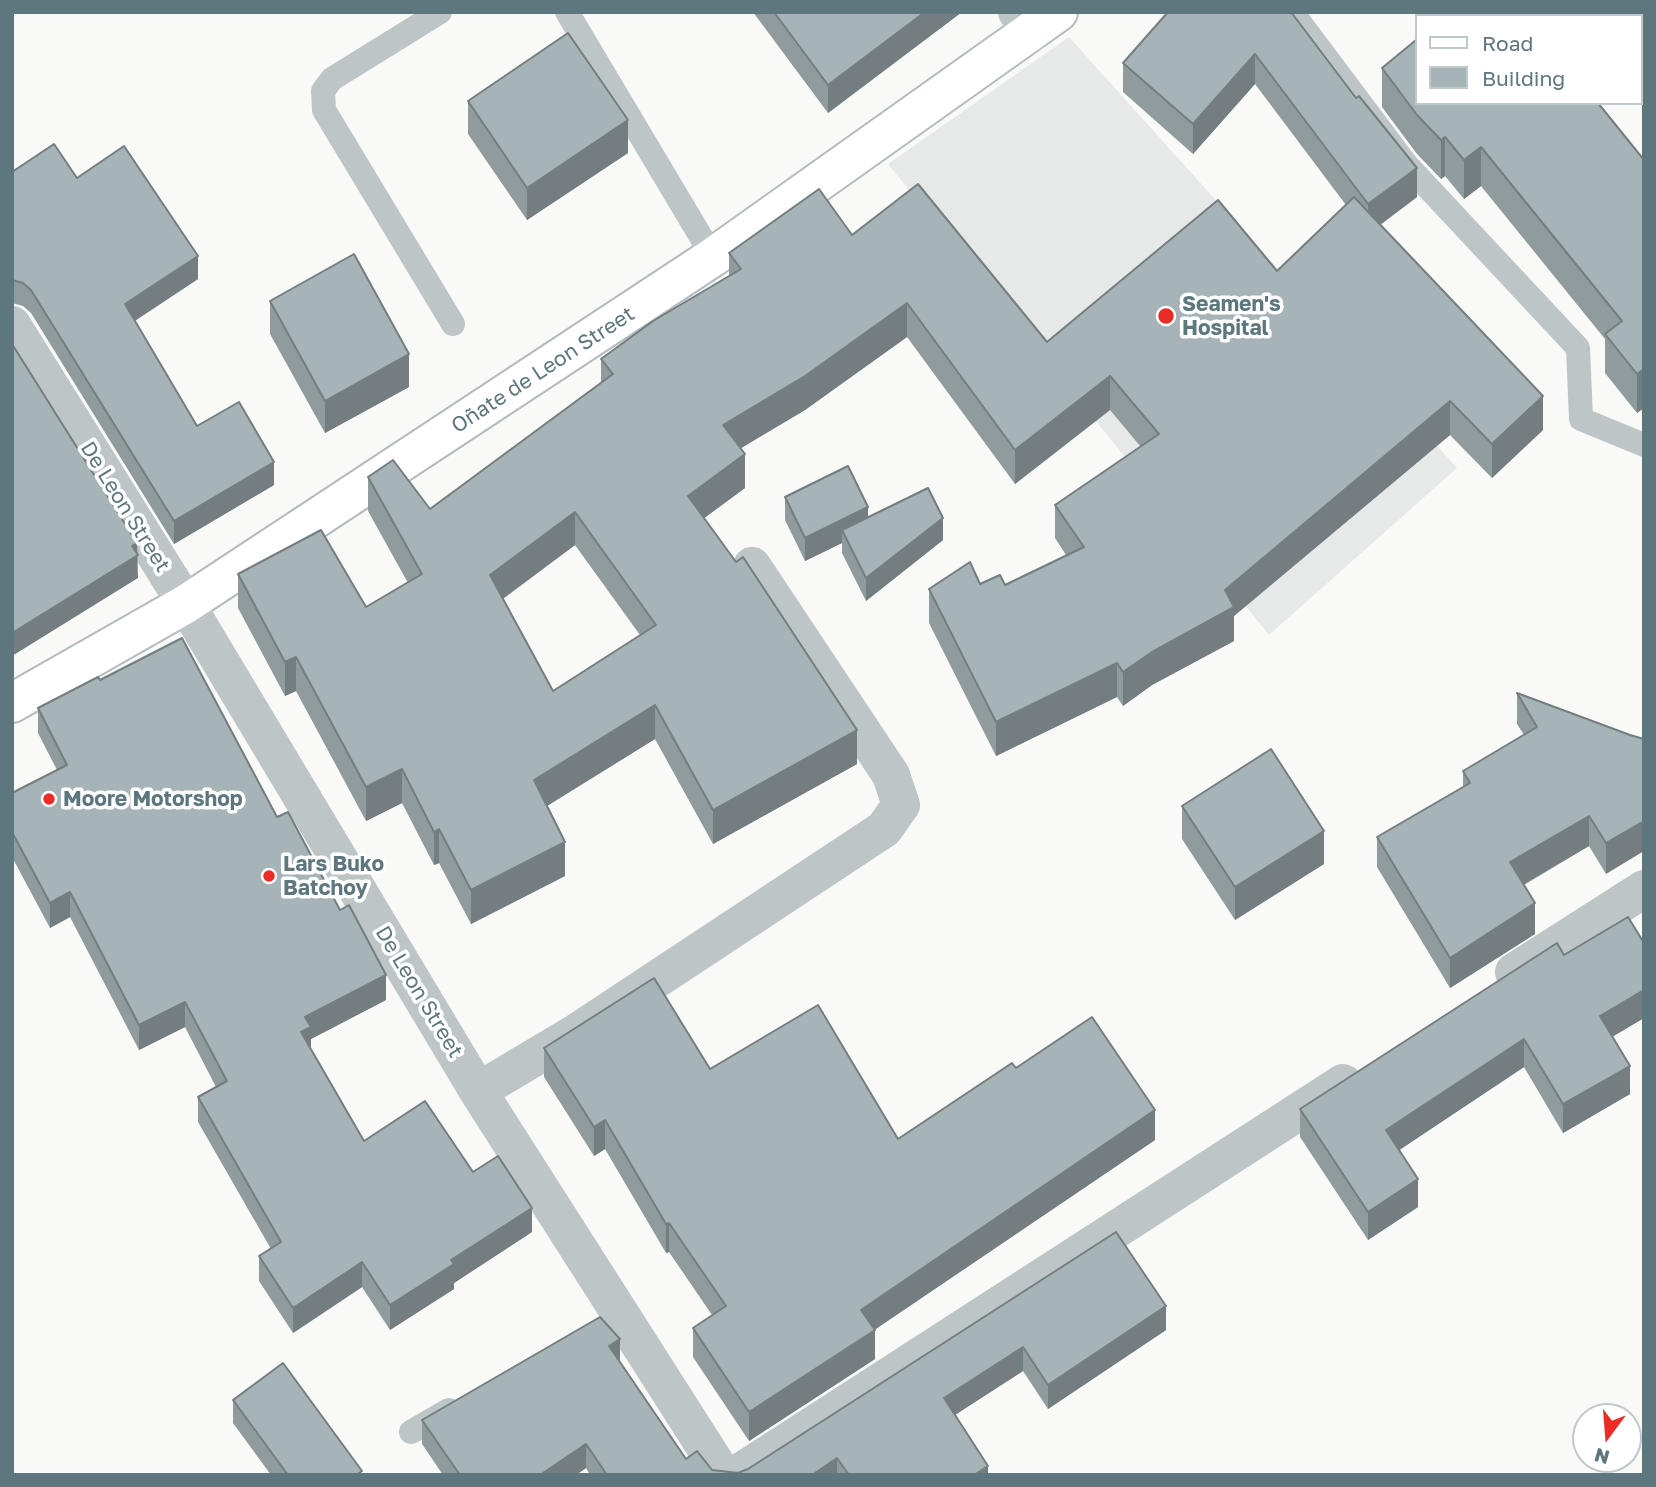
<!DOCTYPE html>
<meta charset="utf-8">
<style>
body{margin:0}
#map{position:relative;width:1656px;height:1487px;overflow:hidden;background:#f9f9f7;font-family:"Golos Text",sans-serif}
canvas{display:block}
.frame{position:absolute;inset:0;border:14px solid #5e767d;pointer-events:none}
.legend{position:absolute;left:1415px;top:14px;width:228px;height:91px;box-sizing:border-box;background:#fff;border:2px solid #bfc8cb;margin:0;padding:9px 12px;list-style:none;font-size:21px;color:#5e767d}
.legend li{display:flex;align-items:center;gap:14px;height:35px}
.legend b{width:35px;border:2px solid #bfc8cb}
.north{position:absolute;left:1572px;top:1403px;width:70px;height:70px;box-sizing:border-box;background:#fff;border:2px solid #bfc8cb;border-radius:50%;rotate:196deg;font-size:19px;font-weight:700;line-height:28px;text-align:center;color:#5e767d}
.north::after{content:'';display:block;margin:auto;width:24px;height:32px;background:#eb2b25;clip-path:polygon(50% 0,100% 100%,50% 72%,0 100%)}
</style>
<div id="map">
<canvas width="1656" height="1487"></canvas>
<div class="frame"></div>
<ul class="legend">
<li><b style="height:9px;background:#fff"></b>Road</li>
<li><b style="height:19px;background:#a6b4b7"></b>Building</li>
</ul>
<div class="north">N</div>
</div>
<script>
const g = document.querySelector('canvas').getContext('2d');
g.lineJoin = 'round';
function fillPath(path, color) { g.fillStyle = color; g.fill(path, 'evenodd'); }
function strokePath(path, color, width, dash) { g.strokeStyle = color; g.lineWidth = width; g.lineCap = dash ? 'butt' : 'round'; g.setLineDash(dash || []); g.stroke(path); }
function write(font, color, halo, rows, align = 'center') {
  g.font = font + ' "Golos Text",sans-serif'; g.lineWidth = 7; g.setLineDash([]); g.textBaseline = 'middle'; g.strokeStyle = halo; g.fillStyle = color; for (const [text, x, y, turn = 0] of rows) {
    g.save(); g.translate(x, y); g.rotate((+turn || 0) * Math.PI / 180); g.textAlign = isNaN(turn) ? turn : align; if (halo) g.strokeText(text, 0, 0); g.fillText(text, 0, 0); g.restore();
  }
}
fillPath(new Path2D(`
 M1069 37 1457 468 1269 635 888 164Z`), '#e7e9e8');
const secondary = new Path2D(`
 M12 703 186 604 713 257 1058 12`);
strokePath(secondary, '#b2bbbe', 42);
strokePath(new Path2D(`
 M440 12 332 79 323 91 324 110 453 324
 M567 12 713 257
 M1292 12 1406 164 1578 348 1581 419 1644 445
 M411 1432 449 1410`), '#bdc5c7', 24);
strokePath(new Path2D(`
 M1017 12 1032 32
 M12 325 186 604 478 1091 723 1475
 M1514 972 1644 889
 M478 1091 574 1034 884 829 901 805 891 775 752 566
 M736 1475 1343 1083`), '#bdc5c7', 38);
strokePath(secondary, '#fff', 38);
fillPath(new Path2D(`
 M753 12H962L828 113Z
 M1291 12 1417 197 1380 225 1543 430 1492 478 1450 435 1234 616V641L1152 685 1123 706 1117 697 996 756 929 623V589L980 584 1005 585 1066 555 1055 538V505L1141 447 1110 410 1015 484 907 337 805 410 740 448 745 488 704 518 857 764 713 844 655 739 547 806 565 876 471 924 439 863 434 865 402 803 366 821 296 691 285 696 238 608V574L366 607 408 583 368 511V477L430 509 601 382V359L729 276V253L852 235 1047 342 1277 271 1346 205 1255 84 1193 154 1123 92V63ZM575 545 640 635 553 691 503 599Z
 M1382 68 1644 160V408L1637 413 1605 373V339L1481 186 1464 199 1445 176 1441 179 1417 154 1382 107Z
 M468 101 628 153 527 220 468 134Z
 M12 172 77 178 198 279 135 321 197 426 274 485 174 544 31 313 23 306 12 303Z
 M270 301 409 387 325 433 270 334Z
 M785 497 868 517 943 540 866 601 842 553V543L805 561 785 520Z
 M100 680 277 817 386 1000 311 1039V1049L364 1141 473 1172 532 1232 454 1283V1289L390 1330 362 1287 293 1333 259 1281V1256L271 1249 198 1122V1097L216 1087 185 1027 139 1050 70 917 50 928 12 857V793L57 770 38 733V708Z
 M1517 693 1630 735 1606 874 1589 846 1524 885 1535 934 1450 988 1377 867V837L1463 788V771L1524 735 1517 724Z
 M1182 806 1324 864 1235 920 1182 839Z
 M1644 943V1018L1612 1037 1630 1094 1563 1133 1524 1067 1399 1150 1418 1207 1368 1240 1300 1137V1109L1564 955Z
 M544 1048 710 1069 898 1139 1016 1068 1155 1140 874 1330 875 1359 749 1441 693 1357V1328L712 1315 669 1252 666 1253 605 1149 594 1156 544 1077Z
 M1116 1232 1166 1330 1048 1409 1023 1371 955 1415 988 1475H590L586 1468 576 1475H443L422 1444V1420L620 1363 686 1459 712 1470 738 1473 748 1469Z
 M233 1400 362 1475H271L233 1423Z`), '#8f9b9d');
fillPath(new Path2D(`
 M925 12H962L828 113V85Z
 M1255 54V84L1193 154V124Z
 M628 120V153L527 220V188Z
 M1445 137V176L1441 179V140Z
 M1481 147V186L1464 199V160Z
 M1417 168V197L1368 234V204Z
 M198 256V279L125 327V304Z
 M907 303V337L805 410 723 459V425Z
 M409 354V387L325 433V401Z
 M1644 369V408L1637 413V374Z
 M1110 376V410L1015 484V450Z
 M1543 396V430L1492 478V444Z
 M1450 401V435L1234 616V641L1152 685 1123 706V672L1225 590Z
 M745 454V488L688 530V496Z
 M274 462V485L174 544V521Z
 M868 507V530H842V543L805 561V538Z
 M575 512V545L490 608V575Z
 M943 518V540L866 601V578Z
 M137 543 138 578 12 656V633Z
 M296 657V691L285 696V662Z
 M1117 663V697L996 756V722Z
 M655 705V739L534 814V780Z
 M857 730V764L713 844V810Z
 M402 769V803L366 821V787Z
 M1589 816V846L1510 892V862Z
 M1644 821V851L1606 874V843Z
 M439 829V863L434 865V832Z
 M1324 831V864L1235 920V887Z
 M565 842V876L471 924V890Z
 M70 892V917L50 928V903Z
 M1535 903V934L1450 988V958Z
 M386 975V1000L311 1039V1052L301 1032 305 1017Z
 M1644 990V1018L1600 1044V1016Z
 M185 1002V1027L139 1050V1025Z
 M1524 1039V1067L1386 1159V1130Z
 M1630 1066V1094L1563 1133V1104Z
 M1155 1110V1140L861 1339V1310Z
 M605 1120V1149L594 1156V1127Z
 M1418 1179V1207L1368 1240V1212Z
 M532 1208V1232L454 1283V1289L390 1330V1305L451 1260Z
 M669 1223V1252L666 1253V1224Z
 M362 1262V1287L293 1333V1308Z
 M1166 1306V1330L1048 1409V1385Z
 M875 1330V1359L749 1441V1412Z
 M620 1339V1363L609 1346Z
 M1023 1347V1371L944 1422V1398Z
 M586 1444V1468L576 1475H540Z
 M837 1458V1475H812Z
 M988 1466V1475H974Z`), '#747e80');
const building = new Path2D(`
 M774 12H925L828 85Z
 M1168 12H1291L1356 98 1359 96 1417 168 1368 204 1255 54 1193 124 1123 63Z
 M1451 12H1524L1527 16H1447Z
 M568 33 628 120 527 188 468 101Z
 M1416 40V103H1598L1644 160V369L1637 374 1605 334 1622 321 1481 147 1464 160 1445 137 1441 140 1417 115 1382 68Z
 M54 144 77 178 124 146 198 256 125 304 197 426 239 402 274 462 174 521 31 290 23 283 12 280V172Z
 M918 184 1047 342 1218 200 1277 271 1354 197 1543 396 1492 444 1450 401 1225 590 1234 607 1152 652 1123 672 1117 663 996 722 929 589 970 562 980 584 1000 575 1005 585 1084 547 1055 505 1159 434 1110 376 1015 450 907 303 805 376 723 425 745 454 688 496 736 562 743 557 857 730 713 810 655 705 534 780 565 842 471 890 439 829 434 832 402 769 366 787 296 657 285 662 238 574 321 530 366 607 422 574 368 477 393 460 430 509 613 374 601 359 653 321 741 269 729 253 819 189 852 235ZM575 512 656 625 553 691 490 575Z
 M354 254 409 354 325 401 270 301Z
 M12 344 137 543 132 546 138 555 12 633Z
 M848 466 868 507 805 538 785 497Z
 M928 488 943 518 866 578 842 530Z
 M182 638 277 817 288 812 340 910 349 905 386 975 305 1017 311 1027 301 1032 364 1141 425 1101 473 1172 498 1156 532 1208 451 1260 454 1264 390 1305 362 1262 293 1308 259 1256 281 1242 198 1097 227 1081 185 1002 139 1025 70 892 50 903 12 832V793L67 765 38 708 98 677 100 680Z
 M1517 693 1630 735 1644 739V821L1606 843 1589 816 1510 862 1535 903 1450 958 1377 837 1470 783 1463 771 1537 727Z
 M1271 749 1324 831 1235 887 1182 806Z
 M1628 917 1644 943V990L1600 1016 1630 1066 1563 1104 1524 1039 1386 1130 1418 1179 1368 1212 1300 1109 1557 943 1564 955Z
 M654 978 710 1069 818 1005 898 1139 1012 1063 1016 1068 1092 1017 1155 1110 861 1310 875 1330 749 1412 693 1328 726 1306 669 1223 666 1224 605 1120 594 1127 544 1048Z
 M1116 1232 1166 1306 1048 1385 1023 1347 944 1398 988 1466 974 1475H849L837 1458 812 1475H607L586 1444 540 1475H460L422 1420 600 1317 620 1339 609 1346 686 1459 697 1451 712 1470 738 1473 748 1469Z
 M283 1363 362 1471 356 1475H288L233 1400Z`);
fillPath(building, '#a6b4b7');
strokePath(building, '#747e80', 2);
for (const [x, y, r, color] of [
 [1166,316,9,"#eb2b25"],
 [49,799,7,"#eb2b25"],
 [269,876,7,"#eb2b25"]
]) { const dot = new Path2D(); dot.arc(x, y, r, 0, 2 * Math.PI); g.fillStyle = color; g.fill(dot); strokePath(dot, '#fff', 2.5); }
write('bold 21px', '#5e767d', '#fff', [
 ["Seamen's",1182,304],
 ["Hospital",1182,328],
 ["Moore Motorshop",63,799],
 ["Lars Buko",283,864],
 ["Batchoy",283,888]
], 'left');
write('21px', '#5e767d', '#fff', [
 ["Oñate de Leon Street",543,370,-33],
 ["De Leon Street",125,507,58],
 ["De Leon Street",419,992,59]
]);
</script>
